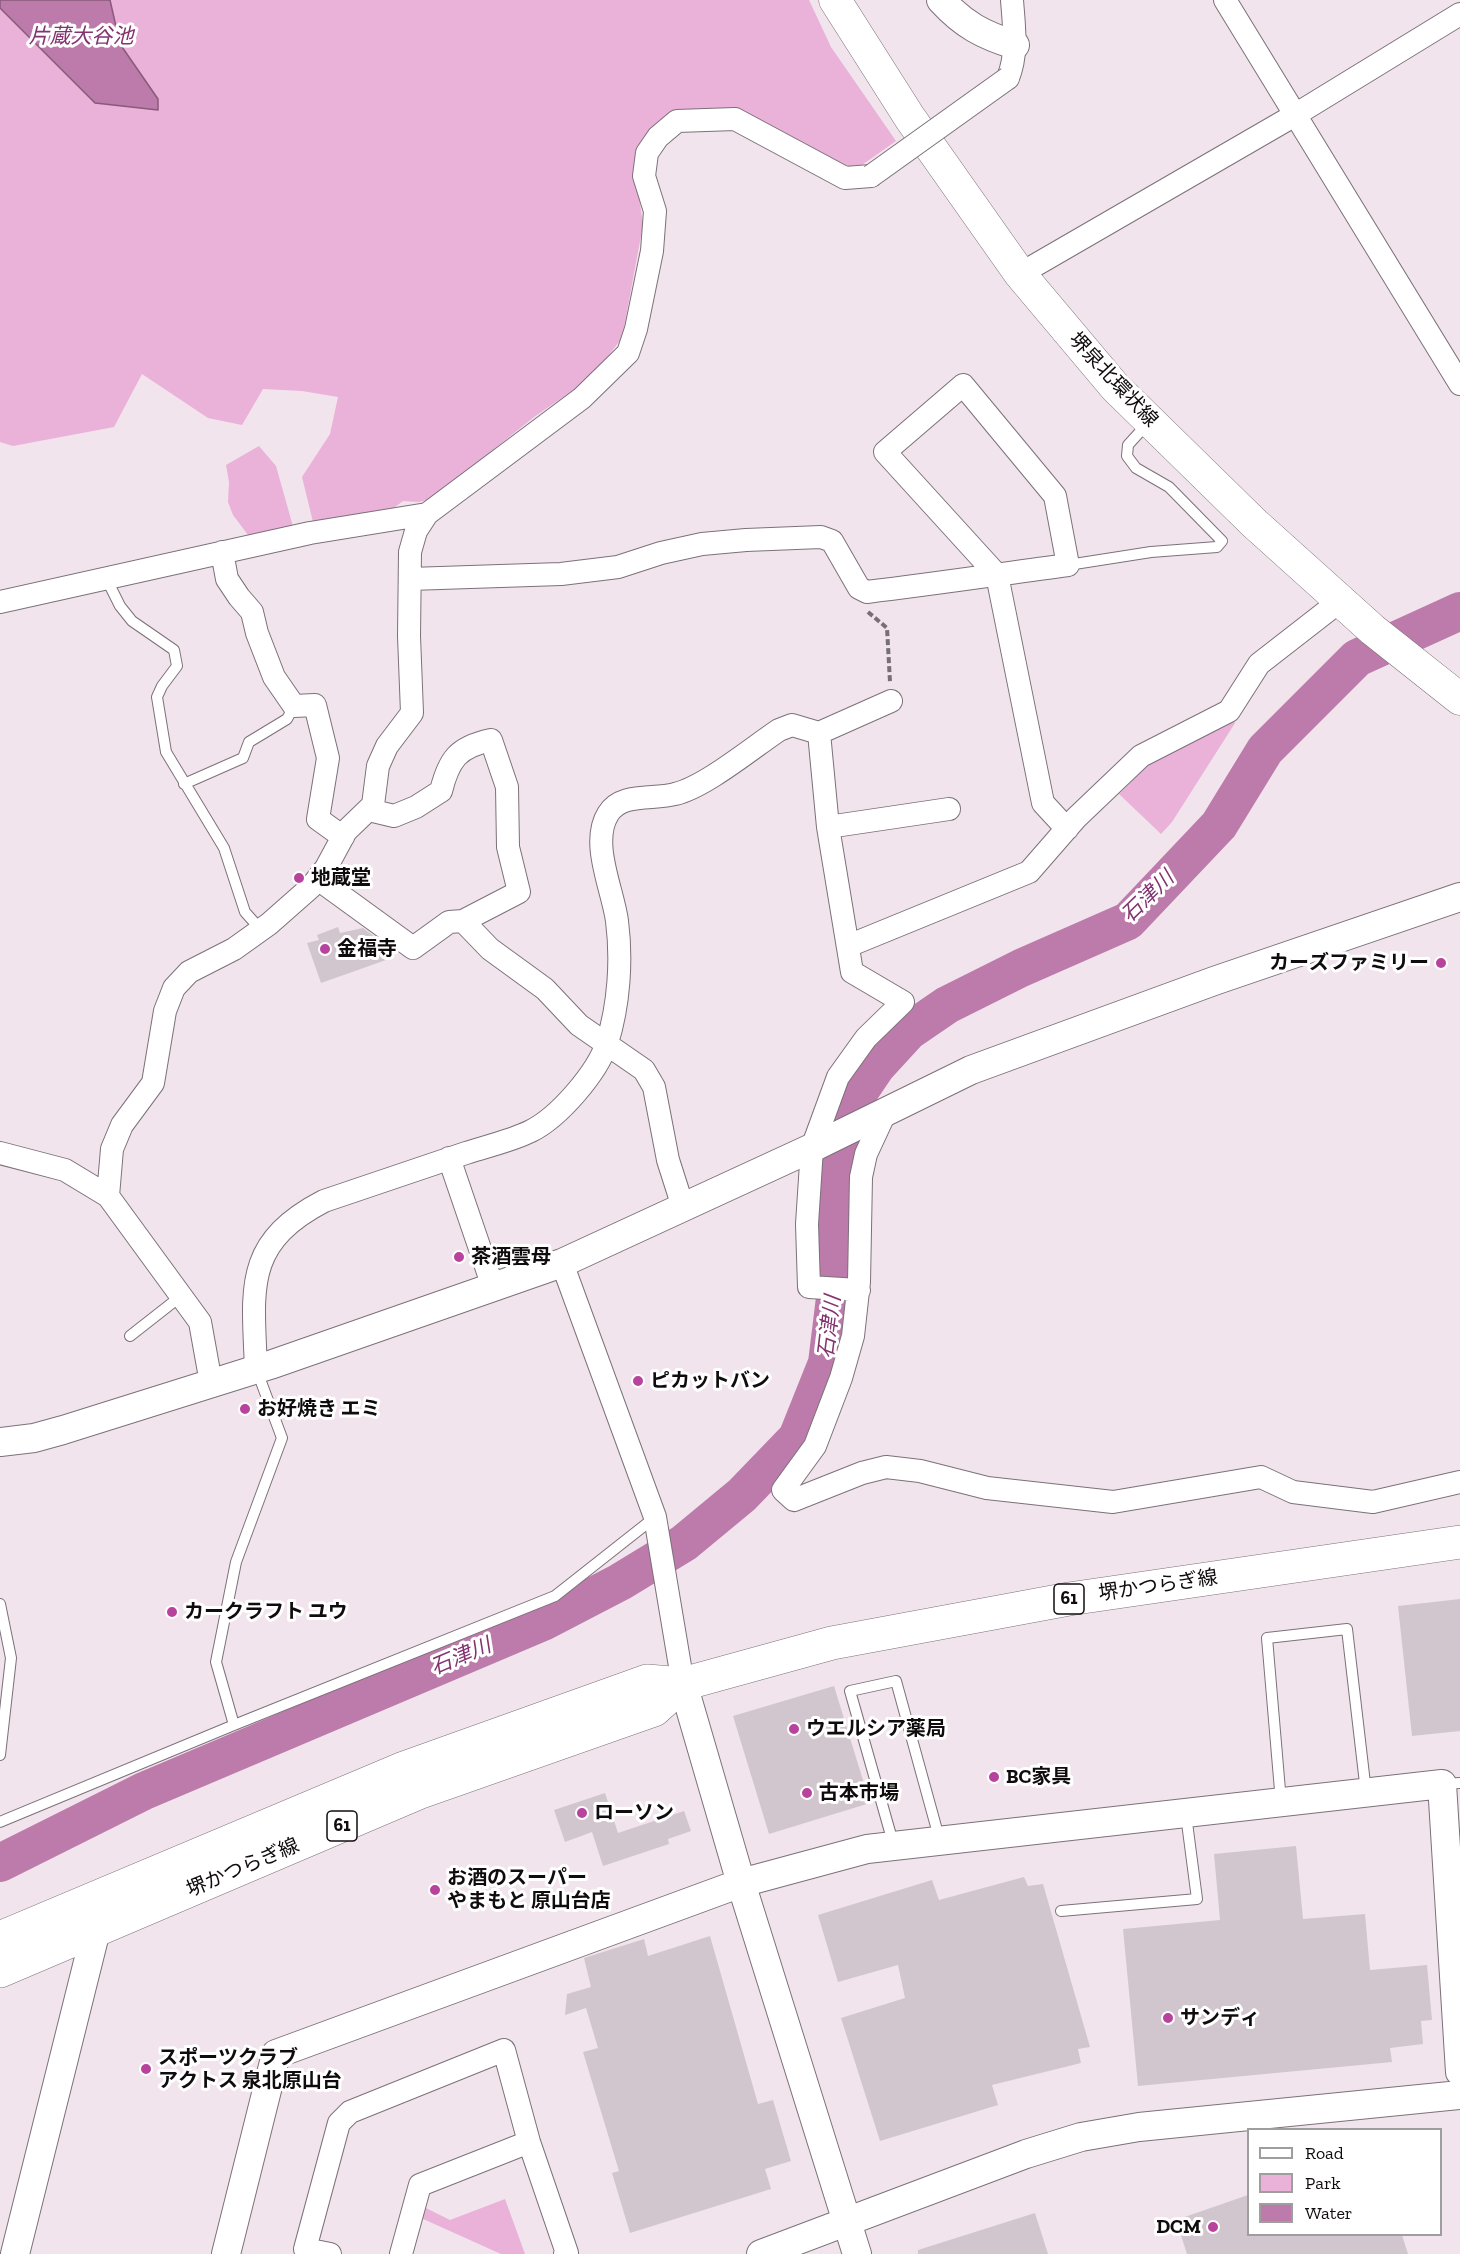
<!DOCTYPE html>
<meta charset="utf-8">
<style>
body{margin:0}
#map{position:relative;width:1460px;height:2254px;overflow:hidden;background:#f1e4ed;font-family:"Zilla Slab",serif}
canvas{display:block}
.legend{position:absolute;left:1247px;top:2128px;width:195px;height:108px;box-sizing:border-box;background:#fff;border:2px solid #9f9e9f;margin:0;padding:8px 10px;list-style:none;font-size:18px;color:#100c0e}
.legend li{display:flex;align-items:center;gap:12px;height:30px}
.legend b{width:30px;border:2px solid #9f9e9f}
</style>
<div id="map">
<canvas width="1460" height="2254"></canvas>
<ul class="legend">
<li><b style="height:8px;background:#fff"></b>Road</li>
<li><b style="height:16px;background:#eab1d9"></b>Park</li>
<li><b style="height:16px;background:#bc7baa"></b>Water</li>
</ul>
</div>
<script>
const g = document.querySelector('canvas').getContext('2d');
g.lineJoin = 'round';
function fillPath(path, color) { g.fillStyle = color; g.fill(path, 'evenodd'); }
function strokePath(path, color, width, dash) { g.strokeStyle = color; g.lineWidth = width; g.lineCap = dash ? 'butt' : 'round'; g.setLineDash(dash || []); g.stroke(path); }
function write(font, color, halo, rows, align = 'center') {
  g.font = font + ' "Zilla Slab","Noto Sans JP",serif'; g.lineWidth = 6; g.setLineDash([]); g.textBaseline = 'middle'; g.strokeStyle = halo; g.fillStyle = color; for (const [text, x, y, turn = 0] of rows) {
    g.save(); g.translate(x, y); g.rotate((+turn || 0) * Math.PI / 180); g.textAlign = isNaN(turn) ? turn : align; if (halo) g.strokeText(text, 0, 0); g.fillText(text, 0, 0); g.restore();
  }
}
fillPath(new Path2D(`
 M110 0H809L831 47 896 141 862 165 837 167 691 110 637 181 643 225 622 338 591 378 534 417 432 499 419 502 403 501 391 510 313 522 302 477 330 434 338 397 302 391 263 389 242 425 208 418 142 374 114 427 13 446 0 442V8L95 103 158 99 120 44Z
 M259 446 276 466 294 530 251 539 233 515 228 502 229 482 226 465Z
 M1234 721 1235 723 1172 822 1161 834 1119 794 1148 765Z
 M505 2199 525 2254H501L421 2218 424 2207 450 2220Z`), '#eab1d9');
const water = new Path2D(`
 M0 0H110L120 44 158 99V110L95 103 0 8Z`);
fillPath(water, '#bc7baa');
strokePath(water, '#885a7b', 1.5);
strokePath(new Path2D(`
 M0 1863 144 1791 545 1621 620 1582 684 1543 742 1495 797 1438 827 1363 835 1298 840 1151 855 1098 876 1067 909 1031 947 1005 1021 968 1128 921 1219 825 1265 750 1357 658 1460 611`), '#bc7baa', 38);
fillPath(new Path2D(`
 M338 927 340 933 363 928 379 940 386 960 321 983 307 943 319 940 317 935Z
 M1460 1599V1731L1412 1736 1398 1606Z
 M834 1686 870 1803 769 1834 733 1716Z
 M605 1793 618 1833 684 1811 691 1831 668 1839 669 1844 603 1866 592 1832 565 1842 554 1810Z
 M1296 1846 1303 1919 1365 1914 1370 1970 1427 1965 1432 2020 1421 2021 1423 2044 1390 2048 1392 2062 1138 2086 1123 1929 1220 1920 1214 1854Z
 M1024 1877 1028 1886 1043 1884 1090 2047 1078 2049 1081 2063 992 2085 998 2105 880 2141 841 2018 905 1998 898 1965 838 1982 818 1915 932 1880 939 1900Z
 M710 1936 758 2104 773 2100 791 2161 765 2169 771 2189 630 2233 612 2173 619 2171 583 2052 598 2048 586 2008 565 2015 567 1994 591 1987 584 1958 644 1939 648 1956Z
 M1248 2195V2235H1402L1408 2254H1187L1176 2220Z
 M1035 2213 1048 2254H918V2250Z`), '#d2c6ce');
const service = new Path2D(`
 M1068 565 1151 552 1217 547 1222 541 1169 487 1136 468 1127 456 1128 445 1147 424
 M106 578 120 606 132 621 174 650 177 666 162 686 157 697 166 752 224 848 245 912 261 930
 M184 784 243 758 249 742 287 719 294 706
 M130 1336 181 1296
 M0 1604 11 1658 0 1755
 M234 1725 216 1662 236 1562 282 1438 257 1371
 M1442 1784 1460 1783
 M1281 1802 1267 1638 1347 1629 1366 1792
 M0 1822 234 1725 555 1596 654 1518
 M894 1846 850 1691 896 1681 940 1841
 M1061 1911 1197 1899 1186 1815`);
const minor = new Path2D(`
 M1225 0 1460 384
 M1008 78C1018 53 1014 27 1012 0
 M1020 274 1295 115 1460 14
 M222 552 227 579 239 597 252 612 257 633 274 677 294 706 315 705 328 758 318 819 343 837
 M410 579 561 574 618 567 661 553 702 544 746 540 821 537 832 541 859 588 867 592C934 584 1001 574 1068 565L1055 496 963 385 885 452 997 575 1043 803 1067 829
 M0 602 310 533 427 514
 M819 733 891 701
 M828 827 949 809
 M318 879 413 948 449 922 463 921 519 892 508 847 507 787 491 740C458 747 449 759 441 791L416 807 394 816 369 810
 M463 921 490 949 545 989 579 1025 644 1070 654 1087 668 1160 683 1207
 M848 946 1029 872 1076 818 1141 756 1229 711 1259 664 1340 601
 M885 1113 866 1154 861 1177 859 1282 853 1336 841 1378 815 1446 783 1490 794 1500 862 1473 886 1467 920 1471 987 1488 1113 1502 1261 1477 1293 1492 1373 1502 1460 1482
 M0 1153 65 1170 108 1196 200 1322 211 1383
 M449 1158 493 1287
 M108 1196 112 1149 122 1125 153 1083 165 1011 174 988 189 972 234 949 269 924 311 887 326 868 346 831 373 805 378 766 387 746 412 713 409 636 410 552 416 531 427 514 582 398 628 353 636 329 652 251 655 211 644 176 647 153 658 137 677 121 735 119 845 178 871 176
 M562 1263 655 1517 683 1684
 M256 1369C253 1289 243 1243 324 1201 371 1185 419 1169 466 1153 487 1146 511 1141 531 1131 559 1117 597 1073 607 1043 619 1005 622 960 617 921 613 890 590 843 608 814 621 792 653 800 675 794 705 787 752 748 779 730L792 725 819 733 828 827 852 972 903 1002 866 1038 838 1077 812 1148 807 1224 809 1287 859 1290
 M330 2254 305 2249 339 2123 350 2112 504 2050 529 2142 567 2253 565 2254
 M401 2254 420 2185 529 2142`);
const tertiary = new Path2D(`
 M941 0C964 25 983 35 1015 45
 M0 1442 34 1438 63 1430 270 1365 562 1263 818 1145 971 1070 1214 981 1460 897
 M683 1684 741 1883 857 2254
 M15 2254 96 1930 90 1913
 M226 2254 276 2054 741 1883 867 1849 1442 1784 1460 2072
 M761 2254 1026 2154 1081 2137 1139 2127 1460 2095`);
const secondary = new Path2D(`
 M835 0 910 118 1020 274 1115 387 1254 523 1373 630 1460 699`);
const primary = new Path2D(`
 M0 1938 404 1768 647 1681 683 1684 832 1643 1069 1599 1460 1542
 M0 1971 418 1793 654 1710 683 1684`);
strokePath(service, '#7c7179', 12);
strokePath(minor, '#7c7179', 24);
strokePath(tertiary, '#7c7179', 30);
strokePath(secondary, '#7c7179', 33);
strokePath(primary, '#7c7179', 34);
strokePath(new Path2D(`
 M868 612 887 628 890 682`), '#776f74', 4, [6, 3]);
strokePath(service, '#fff', 10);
strokePath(minor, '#fff', 22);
strokePath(tertiary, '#fff', 28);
strokePath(secondary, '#fff', 32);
strokePath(primary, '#fff', 33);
const minorBridge = new Path2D(`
 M871 176 1008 78`);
strokePath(minorBridge, '#7c7179', 24, []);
strokePath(minorBridge, '#fff', 22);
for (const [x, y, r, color] of [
 [299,878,6,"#b7439d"],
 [325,949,6,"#b7439d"],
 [1441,963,6,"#b7439d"],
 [459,1257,6,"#b7439d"],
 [638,1381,6,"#b7439d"],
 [245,1409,6,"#b7439d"],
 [172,1612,6,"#b7439d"],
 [794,1729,6,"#b7439d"],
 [994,1777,6,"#b7439d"],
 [807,1793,6,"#b7439d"],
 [582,1813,6,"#b7439d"],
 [435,1890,6,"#b7439d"],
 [1168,2018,6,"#b7439d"],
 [146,2069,6,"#b7439d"],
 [1213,2227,6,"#b7439d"]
]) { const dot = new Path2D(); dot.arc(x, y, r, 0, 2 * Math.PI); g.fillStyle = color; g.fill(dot); strokePath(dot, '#fff', 2); }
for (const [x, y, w] of [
 [1069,1599,30],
 [342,1826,30]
]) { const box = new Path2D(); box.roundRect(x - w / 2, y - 15, w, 30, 4.5); g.fillStyle = '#fff'; g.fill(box); strokePath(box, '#100c0e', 1.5); }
write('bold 18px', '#100c0e', null, [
 ["61",1069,1599],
 ["61",342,1826]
]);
write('20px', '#100c0e', '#fff', [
 ["堺泉北環状線",1113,380,47],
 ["堺かつらぎ線",1158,1586,-8],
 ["堺かつらぎ線",243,1868,-23]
]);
write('bold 20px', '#100c0e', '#fff', [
 ["地蔵堂",311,878],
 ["金福寺",337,949],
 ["カーズファミリー",1429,963,"right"],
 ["茶酒雲母",471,1257],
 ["ピカットバン",650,1381],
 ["お好焼き エミ",257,1409],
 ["カークラフト ユウ",184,1612],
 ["ウエルシア薬局",806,1729],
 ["BC家具",1006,1777],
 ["古本市場",819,1793],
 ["ローソン",594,1813],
 ["お酒のスーパー",447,1878],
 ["やまもと 原山台店",447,1901],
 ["サンディ",1180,2018],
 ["スポーツクラブ",158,2058],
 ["アクトス 泉北原山台",158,2081],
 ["DCM",1201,2227,"right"]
], 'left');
write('italic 21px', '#823370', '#fff', [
 ["片蔵大谷池",81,37],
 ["石津川",1148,897,-44],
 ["石津川",830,1327,-83],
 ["石津川",461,1657,-23]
]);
</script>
